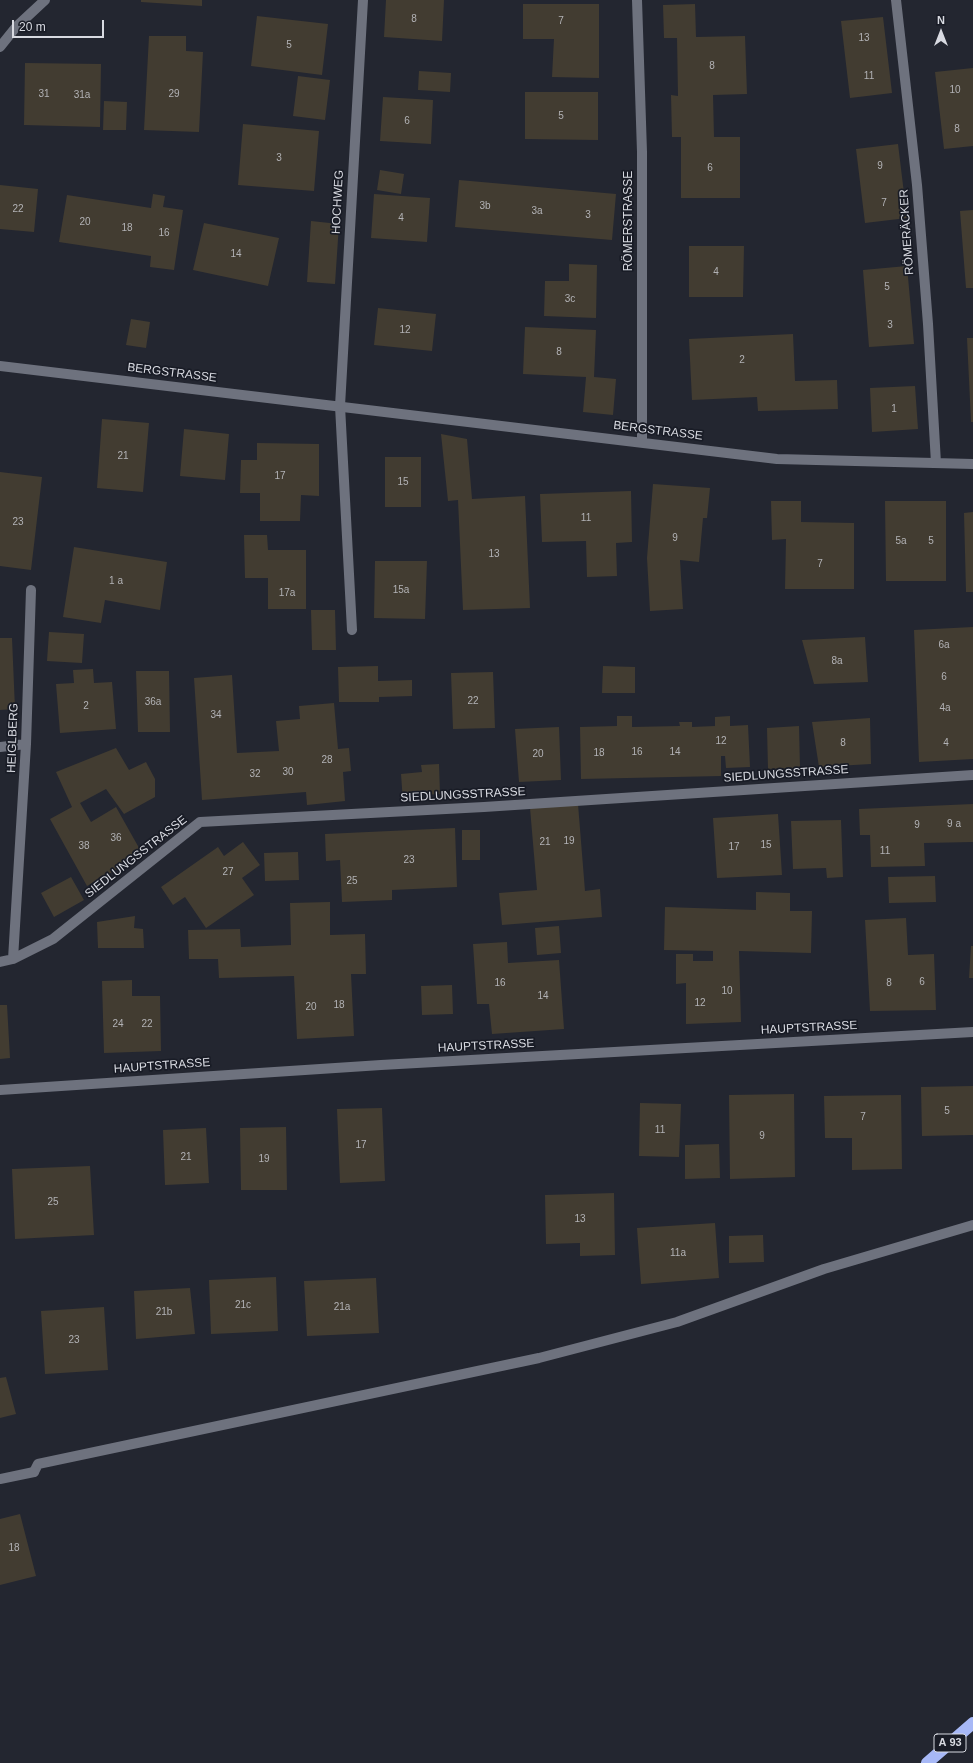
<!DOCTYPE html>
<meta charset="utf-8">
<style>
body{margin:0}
#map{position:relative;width:973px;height:1763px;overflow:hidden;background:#232630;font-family:Arial,sans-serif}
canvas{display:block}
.north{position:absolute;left:921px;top:12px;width:40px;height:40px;-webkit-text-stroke:3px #191c26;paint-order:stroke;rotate:0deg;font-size:11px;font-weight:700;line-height:16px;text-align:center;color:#d8dae1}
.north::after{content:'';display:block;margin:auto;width:14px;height:18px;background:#d8dae1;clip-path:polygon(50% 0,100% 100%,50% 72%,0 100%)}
.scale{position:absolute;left:12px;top:20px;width:92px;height:18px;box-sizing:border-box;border:2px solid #d8dae1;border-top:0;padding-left:5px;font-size:12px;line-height:14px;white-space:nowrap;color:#d8dae1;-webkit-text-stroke:3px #191c26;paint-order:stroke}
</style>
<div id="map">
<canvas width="973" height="1763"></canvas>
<div class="north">N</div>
<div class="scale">20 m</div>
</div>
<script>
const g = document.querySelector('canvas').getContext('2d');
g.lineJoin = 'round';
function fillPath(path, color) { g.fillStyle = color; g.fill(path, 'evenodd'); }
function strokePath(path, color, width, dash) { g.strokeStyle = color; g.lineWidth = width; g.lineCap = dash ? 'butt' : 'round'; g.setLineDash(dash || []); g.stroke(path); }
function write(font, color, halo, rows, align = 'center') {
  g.font = font + ' Arial,sans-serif'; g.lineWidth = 3.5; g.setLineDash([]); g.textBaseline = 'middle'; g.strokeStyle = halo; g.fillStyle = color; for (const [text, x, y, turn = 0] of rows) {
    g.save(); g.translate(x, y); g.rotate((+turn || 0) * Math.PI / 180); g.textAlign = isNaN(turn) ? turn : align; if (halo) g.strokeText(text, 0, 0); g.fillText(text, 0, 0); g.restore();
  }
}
fillPath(new Path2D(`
 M141 0H202V6L141 2Z
 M386 0H444L442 41 384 37Z
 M523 4H599V78L552 77 554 39H523Z
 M695 4 696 37 745 36 747 94 713 95 714 137H740V198H681V137H672L671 95 678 96 677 38H664L663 5Z
 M257 16 328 24 322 75 251 66Z
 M883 17 892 93 850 98 841 21Z
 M149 36H186V51L203 52 199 132 144 130Z
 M25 63 101 64 100 127 24 125Z
 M973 68V146L944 149 935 72Z
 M419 71 451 73 450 92 418 90Z
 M298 76 330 80 325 120 293 116Z
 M525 92H598V140L525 139Z
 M383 97 433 100 431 144 380 141Z
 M104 101 127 102 126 130H103Z
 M243 124 319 131 314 191 238 185Z
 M898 144 907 218 865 223 856 149Z
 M380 170 404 174 401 194 377 190Z
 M459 180 616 194 612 240 455 227Z
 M0 185 38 189 34 232 0 229Z
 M153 194 165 196 163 207 183 210 174 270 150 267 151 256 59 242 67 195 151 208Z
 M374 194 430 198 427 242 371 238Z
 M973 210V288H966L960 211Z
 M311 221 339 224 335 284 307 282Z
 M204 223 279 238 268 286 193 270Z
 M689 246H744L743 297H689Z
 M569 264 597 265 596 318 544 316 545 281H569Z
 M907 266 914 344 869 347 863 270Z
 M378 308 436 314 432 351 374 345Z
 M131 319 150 322 146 348 126 345Z
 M525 327 596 330 594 377 616 379 613 415 583 412 586 377 523 374Z
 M793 334 795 381 837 380 838 409 758 411 757 397 692 400 689 339Z
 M967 338H973V422H971Z
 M915 386 918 429 872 432 870 388Z
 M102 419 149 423 143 492 97 488Z
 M184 429 229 434 225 480 180 476Z
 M441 434 467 439 472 499 525 496 530 608 463 610 458 500 448 501Z
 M257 443 319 444V496L301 495 300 521H260V493H240L241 460H257Z
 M385 457H421V507H385Z
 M0 472 42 477 31 570 0 566Z
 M653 484 710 488 707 518H703L699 562 680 560 683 609 650 611 647 558Z
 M631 491 632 542 616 543 617 576 587 577 586 541 542 542 540 494Z
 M771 501H801V522L854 523V589H785L786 539 772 540Z
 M885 501H946V581H886Z
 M973 512V592H966L964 513Z
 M244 535H267L268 550H306V609H268V578H245Z
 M74 547 167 562 160 610 105 600 101 623 63 617Z
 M375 561H427L425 619 374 618Z
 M311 610H335L336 650H312Z
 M973 627V759L919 762 914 630Z
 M49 632 84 634 82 663 47 661Z
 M865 637 868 682 814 684 802 640Z
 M0 638H12L15 709 0 710Z
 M378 666V681L412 680V696L379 697V702H339L338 667Z
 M603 666 635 667V693H602Z
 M93 669 94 683 112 682 116 729 60 733 56 684 74 683 73 670Z
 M136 671H169L170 732H138Z
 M493 672 495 728 453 729 451 673Z
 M232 675 237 753 279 751 276 721 300 719 299 706 334 703 338 749 349 748 351 771 343 772 345 801 307 805 306 792 202 800 194 678Z
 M617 716H632V727L680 726 679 722H692V727L715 726V717L730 716V726L748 725 750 767 726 768 725 756H721V776L581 779 580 727 617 726Z
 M870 718 871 764 819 767 812 722Z
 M799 726 800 768 768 769 767 728Z
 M559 727 561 780 519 782 515 729Z
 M116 748 129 770 146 762 155 779V797L124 814 106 789 80 803 91 822 116 807 143 855 87 886 50 819 72 807 56 772Z
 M439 764 440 794 423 795 424 800 403 802 401 774 422 772 421 765Z
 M578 804 585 891 600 889 602 917 502 925 499 893 537 890 530 808Z
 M973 804V842L924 843 925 866 871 867 870 835H860L859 809Z
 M778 814 782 875 717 878 713 818Z
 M841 820 843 877 827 878 826 868 793 869 791 821Z
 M455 828 457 887 392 890V900L342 902 340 860 326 861 325 834Z
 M462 830H480V860H462Z
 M243 842 260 865 242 878 254 895 206 928 185 897 173 905 161 887 218 847 224 856Z
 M298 852 299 880 265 881 264 853Z
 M935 876 936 902 889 903 888 877Z
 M71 877 84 900 54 917 41 893Z
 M756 892 790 893V911H812L811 953 739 951 741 1022 686 1024V983L676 984V954H693V961H713V951L664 950 665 907 756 910Z
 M330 902V935L365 934 366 974H351L354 1036 297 1039 294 976 219 978 218 959H189L188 930 240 929 241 947 291 945 290 903Z
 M135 916 134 928 143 929 144 948H98L97 922Z
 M906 918 908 955 934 954 936 1010 870 1011 865 920Z
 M559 926 561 953 537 955 535 928Z
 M507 942 508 963 559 960 564 1029 492 1034 489 1004H477L473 944Z
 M971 946H973V978H969Z
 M132 980V996H160L161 1051 104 1053 102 981Z
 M452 985 453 1014 422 1015 421 986Z
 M0 1005H7L10 1058 0 1059Z
 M973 1086V1135L922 1136 921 1087Z
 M794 1094 795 1177 730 1179 729 1095Z
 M901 1095 902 1169 852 1170V1138H825L824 1096Z
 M640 1103 681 1104 679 1157 639 1156Z
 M382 1108 385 1181 340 1183 337 1109Z
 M286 1127 287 1190H241L240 1128Z
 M206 1128 209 1183 165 1185 163 1130Z
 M719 1144 720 1178 685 1179V1145Z
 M90 1166 94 1235 15 1239 12 1169Z
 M614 1193 615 1255 580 1256V1243L546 1244 545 1195Z
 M715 1223 719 1278 641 1284 637 1228Z
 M763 1235 764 1262 729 1263V1236Z
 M276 1277 278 1331 211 1334 209 1280Z
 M376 1278 379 1333 307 1336 304 1281Z
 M190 1288 195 1334 136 1339 134 1291Z
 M104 1307 108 1370 45 1374 41 1311Z
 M6 1377 16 1414 0 1418V1378Z
 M20 1514 36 1576 0 1585V1519Z`), '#423c31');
strokePath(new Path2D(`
 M340 406 352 630
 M34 1472 38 1464 539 1358 677 1322 824 1269 973 1225`), '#6e727e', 10);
strokePath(new Path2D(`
 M637 0 642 152V442
 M896 0 917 185 928 324 936 463
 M0 47 16 27 45 0
 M0 366 777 459 973 464
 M340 406 363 0
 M0 747 26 744
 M13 959 26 744 31 590
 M0 962 13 959 53 939 200 822 484 807 973 775
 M0 1479 34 1472`), '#6e727e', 10);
strokePath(new Path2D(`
 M0 1090 381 1065 973 1032`), '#6e727e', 10);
strokePath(new Path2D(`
 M927 1763 973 1723`), '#a7b8f6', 12);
write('10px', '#b2b2b5', null, [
 ["8",414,19],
 ["7",561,21],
 ["13",864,38],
 ["5",289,45],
 ["8",712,66],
 ["11",869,76],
 ["10",955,90],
 ["31",44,94],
 ["29",174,94],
 ["31a",82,95],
 ["5",561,116],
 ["6",407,121],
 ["8",957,129],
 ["3",279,158],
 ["9",880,166],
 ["6",710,168],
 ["7",884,203],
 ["3b",485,206],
 ["22",18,209],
 ["3a",537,211],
 ["3",588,215],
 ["4",401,218],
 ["20",85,222],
 ["18",127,228],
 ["16",164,233],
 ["14",236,254],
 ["4",716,272],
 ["5",887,287],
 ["3c",570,299],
 ["3",890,325],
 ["12",405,330],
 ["8",559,352],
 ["2",742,360],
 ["1",894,409],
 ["21",123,456],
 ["17",280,476],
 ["15",403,482],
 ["11",586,518],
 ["23",18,522],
 ["9",675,538],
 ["5a",901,541],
 ["5",931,541],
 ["13",494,554],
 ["7",820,564],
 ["1 a",116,581],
 ["15a",401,590],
 ["17a",287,593],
 ["6a",944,645],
 ["8a",837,661],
 ["6",944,677],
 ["22",473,701],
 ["36a",153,702],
 ["2",86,706],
 ["4a",945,708],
 ["34",216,715],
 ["12",721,741],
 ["8",843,743],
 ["4",946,743],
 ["16",637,752],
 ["14",675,752],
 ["18",599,753],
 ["20",538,754],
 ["28",327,760],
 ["30",288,772],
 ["32",255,774],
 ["9 a",954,824],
 ["9",917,825],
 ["36",116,838],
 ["19",569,841],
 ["21",545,842],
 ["15",766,845],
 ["38",84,846],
 ["17",734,847],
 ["11",885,851],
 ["23",409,860],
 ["27",228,872],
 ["25",352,881],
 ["6",922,982],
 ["16",500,983],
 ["8",889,983],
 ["10",727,991],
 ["14",543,996],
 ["12",700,1003],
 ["18",339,1005],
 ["20",311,1007],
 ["24",118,1024],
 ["22",147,1024],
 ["5",947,1111],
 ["7",863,1117],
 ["11",660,1130],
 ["9",762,1136],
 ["17",361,1145],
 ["21",186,1157],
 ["19",264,1159],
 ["25",53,1202],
 ["13",580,1219],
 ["11a",678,1253],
 ["21c",243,1305],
 ["21a",342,1307],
 ["21b",164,1312],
 ["23",74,1340],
 ["18",14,1548]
]);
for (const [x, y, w] of [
 [950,1743,32]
]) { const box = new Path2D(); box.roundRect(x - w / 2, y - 9, w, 18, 3); g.fillStyle = '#191c26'; g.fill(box); strokePath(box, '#d8dae1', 1); }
write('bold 11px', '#d8dae1', null, [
 ["A 93",950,1743]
]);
write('12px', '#d8dae1', '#191c26', [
 ["HOCHWEG",338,202,-87],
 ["RÖMERSTRASSE",629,221,-90],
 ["RÖMERÄCKER",907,232,-94],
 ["BERGSTRASSE",172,373,7],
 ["BERGSTRASSE",658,431,7],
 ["HEIGLBERG",13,738,-88],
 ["SIEDLUNGSSTRASSE",786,774,-4],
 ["SIEDLUNGSSTRASSE",463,795,-3],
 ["SIEDLUNGSSTRASSE",136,857,-38],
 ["HAUPTSTRASSE",809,1028,-3],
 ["HAUPTSTRASSE",486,1046,-3],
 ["HAUPTSTRASSE",162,1066,-4]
]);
</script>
